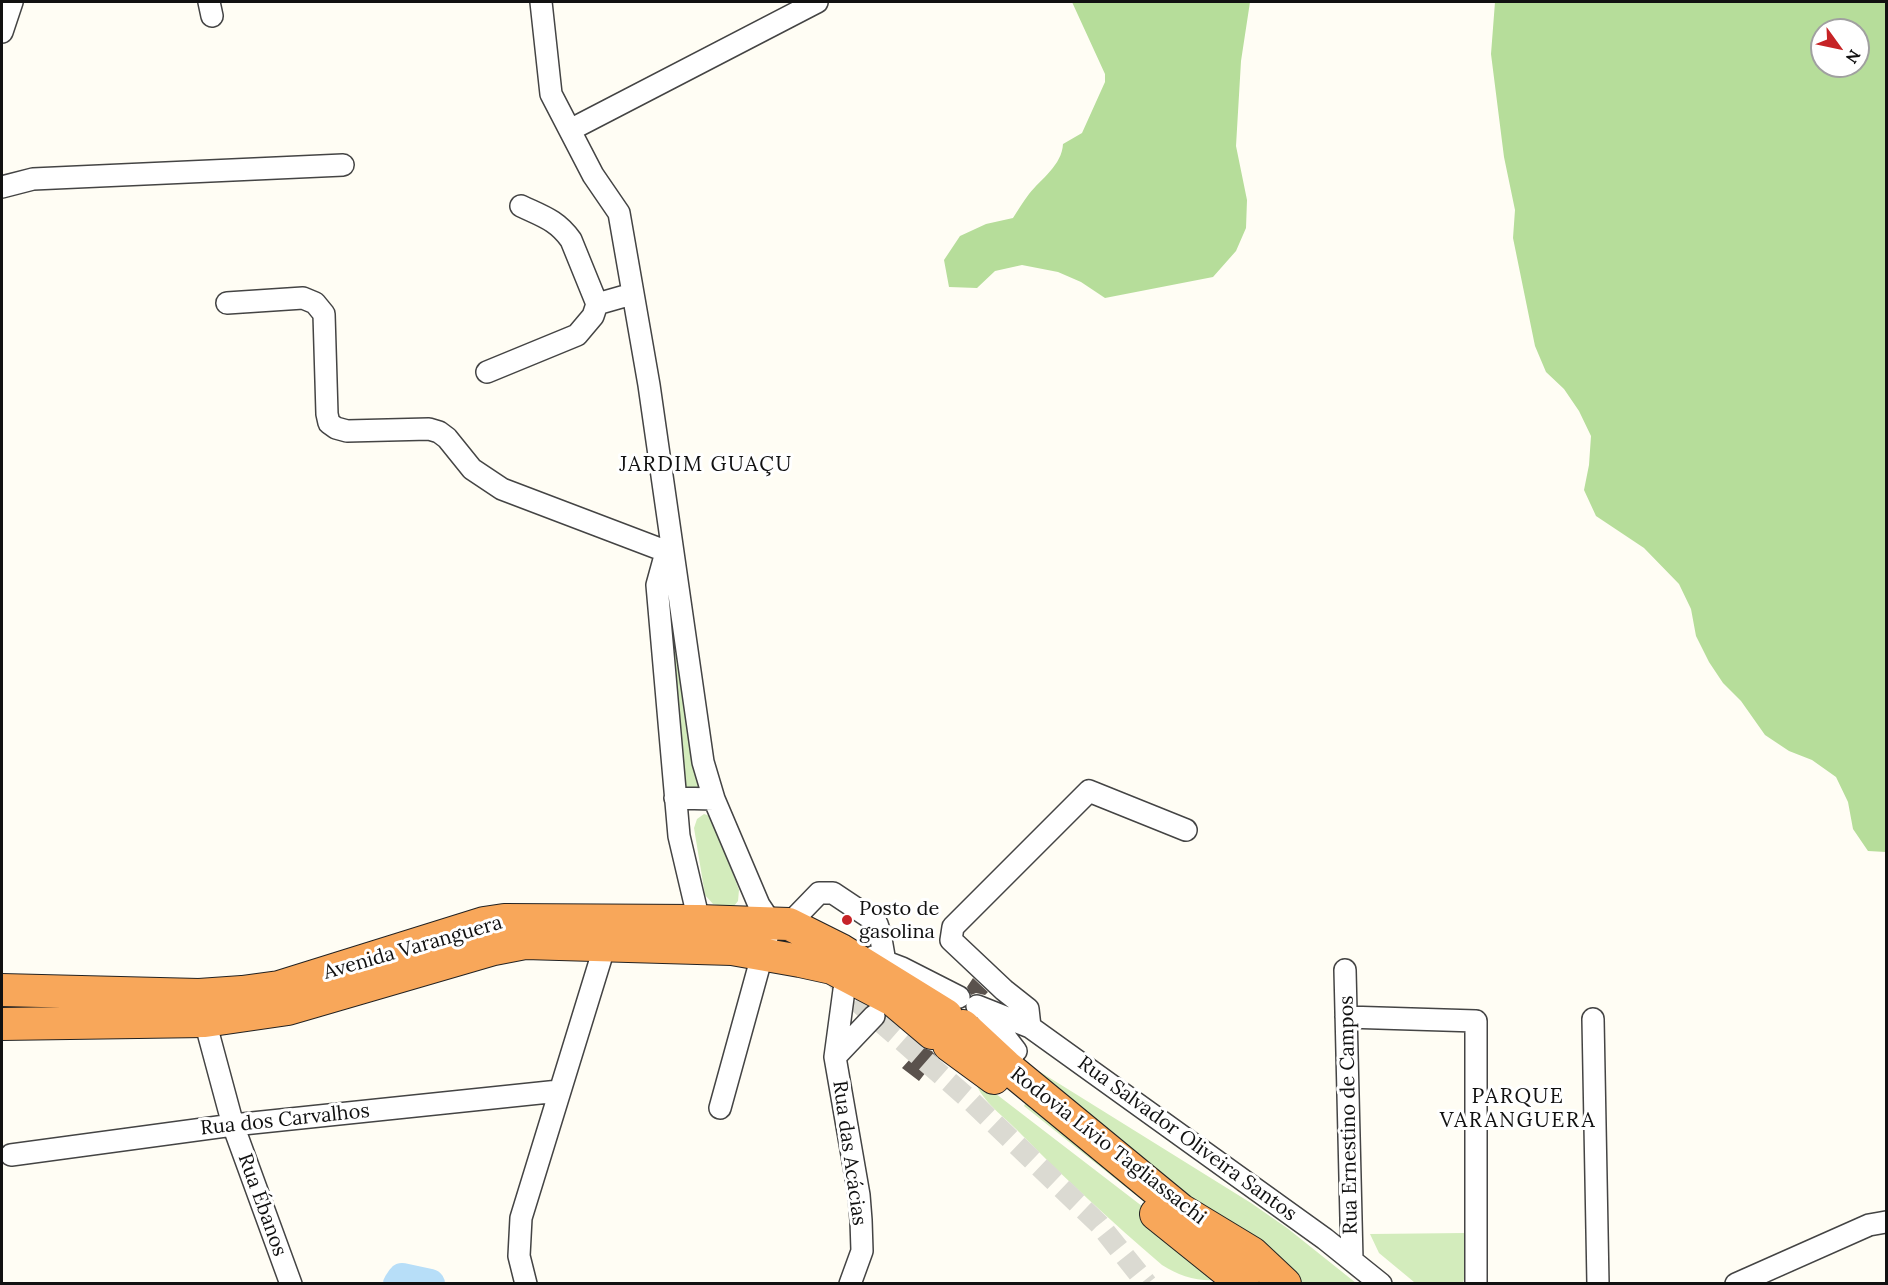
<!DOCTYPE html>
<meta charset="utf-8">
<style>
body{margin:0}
#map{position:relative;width:1888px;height:1285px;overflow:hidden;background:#fffdf4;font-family:Lora,serif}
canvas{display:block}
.frame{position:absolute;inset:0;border:3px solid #111;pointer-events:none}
.north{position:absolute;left:1810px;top:18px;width:60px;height:60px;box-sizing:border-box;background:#fff;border:2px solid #a0a0a0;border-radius:50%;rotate:123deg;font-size:16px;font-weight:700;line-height:24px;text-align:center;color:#111}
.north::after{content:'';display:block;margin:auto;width:21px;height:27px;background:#c62326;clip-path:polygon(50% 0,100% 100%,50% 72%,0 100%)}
</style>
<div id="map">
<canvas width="1888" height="1285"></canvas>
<div class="frame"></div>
<div class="north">N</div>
</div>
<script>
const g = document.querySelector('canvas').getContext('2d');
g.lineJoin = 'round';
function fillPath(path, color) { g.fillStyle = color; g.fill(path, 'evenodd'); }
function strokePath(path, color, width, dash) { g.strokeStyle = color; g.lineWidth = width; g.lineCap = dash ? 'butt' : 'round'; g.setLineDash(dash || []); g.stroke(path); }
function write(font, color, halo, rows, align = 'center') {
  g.font = font + ' Lora,serif'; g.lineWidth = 6; g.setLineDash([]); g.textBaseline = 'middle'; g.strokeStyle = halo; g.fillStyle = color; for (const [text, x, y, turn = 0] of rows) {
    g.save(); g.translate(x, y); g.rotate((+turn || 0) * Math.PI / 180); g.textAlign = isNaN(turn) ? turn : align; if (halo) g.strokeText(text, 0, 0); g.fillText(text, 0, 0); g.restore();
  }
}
fillPath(new Path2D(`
 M669 585 704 792 682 793 665 586Z
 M704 814 710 816 714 823 739 890 738 901 734 906 726 907 713 904 705 895 694 828 697 819Z
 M1021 1060 1251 1203 1287 1228 1356 1283H1295Z
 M974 1077 1233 1276C1211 1285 1183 1279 1162 1265 1112 1222 1063 1177 1017 1130 1002 1115 978 1098 974 1077Z
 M1026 1102 1246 1283 1024 1106Z
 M1465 1233 1466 1271 1463 1283 1417 1284 1414 1282 1379 1253 1370 1234Z`), '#d3ecbc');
fillPath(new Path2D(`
 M1072 2H1250L1241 61 1236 146 1247 200 1246 228 1236 251 1213 277 1105 298 1081 282 1058 272 1022 265 995 271 977 288 949 287 944 260 960 236 986 224 1013 218C1018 210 1023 202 1029 194 1041 179 1062 165 1063 144L1082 133 1105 82V74Z
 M1495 2H1886V852L1868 851 1853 829 1848 802 1836 777 1812 760 1789 751 1765 735 1741 701 1723 683 1709 662 1696 636 1691 609 1679 584 1644 548 1596 516 1584 490 1589 465 1591 436 1579 411 1564 389 1546 372 1535 346 1513 238 1515 210 1504 157 1491 54ZM1822 30H1858V66H1822Z`), '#b6dd9a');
strokePath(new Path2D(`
 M398 1284 402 1278 430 1284`), '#b7def8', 30);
fillPath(new Path2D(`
 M973 978 988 992 985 995 976 993 971 995 967 987Z
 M921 1047 932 1051 937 1058 919 1081 902 1068Z`), '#5a524d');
strokePath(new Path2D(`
 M836 977 844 990 971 1101 1099 1224 1147 1284`), '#dbdad2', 21, [21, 10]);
const minor = new Path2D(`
 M209 2 212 16
 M541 2 551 94 593 175 619 213 649 385 703 762 714 799 759 905 771 923 720 1108
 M2 32 12 2
 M570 130 817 2
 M2 187 33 179 343 165
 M521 206C542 216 557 220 571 240L597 304 632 294
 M227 303 303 298 315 303 324 314 327 414 329 423 336 428 347 431 429 429 439 432 447 438 472 469 502 489 673 554
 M487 372 577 335 593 316 597 304
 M668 545 657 585 679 836 699 921 698 932
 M675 798 714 799
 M789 924 819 893H833L869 917 877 924 880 933 885 962
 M873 957 902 968 959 997
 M1345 970 1352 1260
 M844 990 835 1057 859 1195 861 1220 862 1251 850 1284
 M977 1006 1030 1027 1325 1239 1381 1284
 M984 1009 1016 1051
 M202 1010 233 1125 291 1284
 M1346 1017 1476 1021V1284
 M1593 1019 1598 1284
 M1030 1027 1028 1009 1004 990 951 940 953 927 1089 791 1186 830
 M835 1057 874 1016
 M11 1155 233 1125 559 1091
 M526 1284 519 1256 521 1218 605 945
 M1736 1284 1869 1225 1886 1222`);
const highway = new Path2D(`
 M2 990 199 995 242 992 279 987 484 923 504 920 699 921 789 924 841 950 946 1015
 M2 1024 205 1021 288 1009 494 949 525 943 732 949 800 961 832 968 893 1000 932 1033
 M963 1026 1006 1066 1181 1210 1252 1253 1285 1284
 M949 1045 994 1078
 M1156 1214 1243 1284`);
strokePath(minor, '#444', 24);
strokePath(highway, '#222', 34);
strokePath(minor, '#fff', 21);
strokePath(highway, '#f8a75a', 32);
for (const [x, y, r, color] of [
 [847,920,6,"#c62326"]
]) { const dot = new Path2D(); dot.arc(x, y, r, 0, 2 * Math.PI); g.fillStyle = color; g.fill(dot); strokePath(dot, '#fff', 2); }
write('20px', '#111', '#fff', [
 ["Posto de",859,909],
 ["gasolina",859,932]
], 'left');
write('20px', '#111', '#fff', [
 ["Avenida Varanguera",413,948,-16],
 ["Rua Ernestino de Campos",1349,1115,-91],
 ["Rua dos Carvalhos",285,1120,-6],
 ["Rua Salvador Oliveira Santos",1187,1139,36],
 ["Rodovia Lívio Tagliassachi",1108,1146,38],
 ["Rua das Acácias",849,1153,82],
 ["Rua Ébanos",262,1205,70]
]);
g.letterSpacing = '1.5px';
write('21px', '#111', '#fff', [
 ["JARDIM GUAÇU",706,465],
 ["PARQUE",1518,1097],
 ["VARANGUERA",1518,1121]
]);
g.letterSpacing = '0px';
</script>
